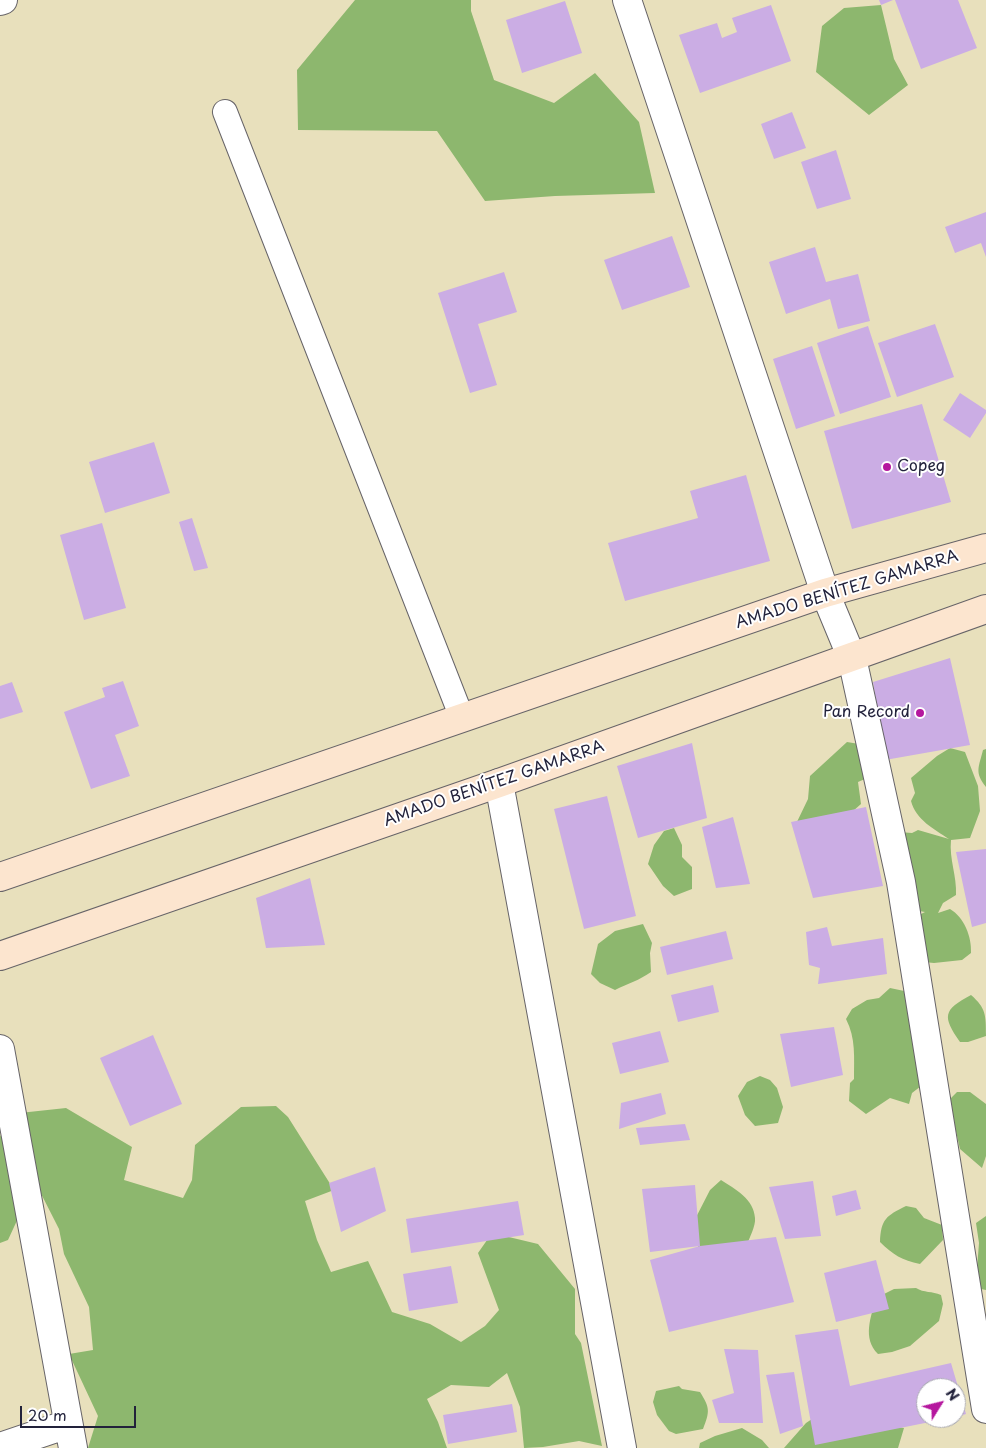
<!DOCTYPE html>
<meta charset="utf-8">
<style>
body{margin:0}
#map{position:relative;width:986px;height:1448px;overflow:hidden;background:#e8e0bc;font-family:"Playpen Sans",sans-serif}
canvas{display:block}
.north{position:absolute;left:916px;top:1378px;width:50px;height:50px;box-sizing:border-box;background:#fff;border:1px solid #a7a7b1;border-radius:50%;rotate:54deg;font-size:14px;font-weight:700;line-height:20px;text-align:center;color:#22223b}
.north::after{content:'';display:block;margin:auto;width:18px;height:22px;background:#b5179e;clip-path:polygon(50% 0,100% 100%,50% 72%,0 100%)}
.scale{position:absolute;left:20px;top:1406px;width:116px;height:22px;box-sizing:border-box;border:2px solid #22223b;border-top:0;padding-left:6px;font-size:15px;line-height:18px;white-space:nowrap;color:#22223b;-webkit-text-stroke:4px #fff;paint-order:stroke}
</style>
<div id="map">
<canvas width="986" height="1448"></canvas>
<div class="north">N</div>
<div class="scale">20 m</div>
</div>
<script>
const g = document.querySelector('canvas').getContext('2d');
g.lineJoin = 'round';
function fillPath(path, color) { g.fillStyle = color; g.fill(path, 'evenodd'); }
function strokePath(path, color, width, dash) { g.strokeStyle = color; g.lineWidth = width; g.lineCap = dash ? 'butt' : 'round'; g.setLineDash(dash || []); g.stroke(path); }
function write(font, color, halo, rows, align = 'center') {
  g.font = font + ' "Playpen Sans",sans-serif'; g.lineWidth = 4; g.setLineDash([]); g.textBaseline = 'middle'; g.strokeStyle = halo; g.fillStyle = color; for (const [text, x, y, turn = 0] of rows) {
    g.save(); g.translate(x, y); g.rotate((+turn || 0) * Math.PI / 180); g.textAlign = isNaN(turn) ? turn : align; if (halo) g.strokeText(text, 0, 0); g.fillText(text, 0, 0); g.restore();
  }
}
fillPath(new Path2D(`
 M355 0H471V11L494 80 554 103 595 73 639 122 655 193 555 196 485 201 437 131 298 130 297 70Z
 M881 5 894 59 908 85 869 115 816 72 822 26 844 8Z
 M847 742 877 747 890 768 858 782 861 804 844 819 795 826 808 799 810 776Z
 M950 748 965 752 978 786 980 811 970 838 951 840C949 859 957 876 956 895L943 903 938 913 950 909C964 917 972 937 971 953L962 960 934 963 924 962 915 917 925 912 919 911 899 832 912 833 918 830 949 839C934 829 916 820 911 801L915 793 911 778 937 756Z
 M986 749V787C974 772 979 767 983 750Z
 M674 828 682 845V857L692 867V889L674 896 663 886 648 864 654 845 664 831Z
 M643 924 652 943 650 953 651 972C640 980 627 984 615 990L600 983 591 974 598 944 615 931Z
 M890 988 909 992 925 1083 912 1093 909 1104 890 1098 866 1114 849 1101 850 1083 854 1079C854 1058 856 1038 846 1019L852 1009 867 1000 879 998Z
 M971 995C986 1008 986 1015 986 1036L968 1042H960C942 1016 943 1010 971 995Z
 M760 1076 770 1080 777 1088 783 1107 778 1123 755 1126 745 1115 738 1096 747 1082Z
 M957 1092H970L986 1104V1156L982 1168 960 1149 955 1127 942 1107Z
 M276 1106 288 1117 334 1190 305 1201 317 1240 331 1272 368 1261 392 1312 430 1324 461 1342 485 1326 499 1310 478 1253 492 1233 538 1244 575 1289V1334L581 1343 602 1446 579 1441 543 1447 524 1448 520 1407 507 1373 489 1387 451 1385 427 1399 438 1422 447 1448H88L98 1416 69 1354 93 1350 89 1307 64 1254 59 1229 1 1115 66 1108 132 1147 124 1180 183 1198 192 1180 195 1145 241 1107Z
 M0 1135 6 1145 20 1214 8 1240 0 1243Z
 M721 1180C735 1189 754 1199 755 1218 756 1226 749 1238 747 1245L706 1257 695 1242 690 1229 710 1190Z
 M906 1206 916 1208 924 1218 942 1225 943 1240 920 1264C902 1260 893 1255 880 1242 881 1219 886 1216 906 1206Z
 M986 1216V1290L981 1289 977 1269 979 1243 976 1223Z
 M916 1288C924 1293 932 1291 941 1295L943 1304 939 1321 910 1346 892 1352 878 1354C862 1338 871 1317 876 1298L894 1289Z
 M679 1386 682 1389 700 1392C710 1408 710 1411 703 1429L676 1434 669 1431 657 1415 653 1402 656 1391Z
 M818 1415 904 1428 898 1448H784L806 1423Z
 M742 1428 762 1440 769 1448H699L700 1443 715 1436Z`), '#8db76e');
fillPath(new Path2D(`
 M879 0H893L881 5Z
 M895 0H958L977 48 921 69Z
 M565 1 582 53 522 73 506 20Z
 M771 5 791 61 700 93 679 35 717 23 722 38 737 32 732 18Z
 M792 112 806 148 774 159 761 124Z
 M836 150 851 199 817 209 801 162Z
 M986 212V257L981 243 955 253 945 227Z
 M672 236 690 287 622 310 604 260Z
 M815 247 826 282 858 274 870 321 838 329 830 299 786 314 769 262Z
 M504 272 517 312 478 324 497 385 470 393 438 293Z
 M935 324 954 377 897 397 878 343Z
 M868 326 891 397 840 414 817 343Z
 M812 346 835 416 796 429 773 359Z
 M960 393 986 410V413L970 438 943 420Z
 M922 404 951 502 852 529 824 431Z
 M154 442 170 493 105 513 89 462Z
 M746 475 770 561 625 601 608 543 698 518 690 491Z
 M192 518 208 568 194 571 179 522Z
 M102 523 126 608 84 620 60 535Z
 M950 658 970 745 885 760 873 682Z
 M123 681 139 726 115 735 130 776 91 789 64 712 105 697 102 688Z
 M12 682 23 712 0 719V686Z
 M692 743 707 818 638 838 617 766Z
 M607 796 636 916 584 929 554 809Z
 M866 807 883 886 813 898 791 822Z
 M733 817 750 884 716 888 702 827Z
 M986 849V923L972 927 956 852Z
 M310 878 325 945 266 948 256 898Z
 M827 927 832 946 883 938 887 974 818 984 820 968 809 965 806 932Z
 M726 931 733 959 667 975 660 947Z
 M713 985 719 1012 678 1022 671 995Z
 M834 1027 843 1075 791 1087 780 1034Z
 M660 1031 669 1062 620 1074 612 1043Z
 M153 1035 182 1104 130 1126 100 1058Z
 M661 1093 666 1114 619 1129 621 1103Z
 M685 1124 690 1140 640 1145 636 1128Z
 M375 1167 386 1211 341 1232 329 1183Z
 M813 1181 821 1236 785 1239 769 1187Z
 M695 1185 700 1246 776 1237 794 1302 669 1332 650 1260 700 1246 650 1252 642 1189Z
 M856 1190 861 1209 836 1216 832 1196Z
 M518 1201 524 1235 411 1253 406 1219Z
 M876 1260 889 1309 836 1322 824 1273Z
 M451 1266 458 1303 409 1311 403 1274Z
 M838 1329 850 1386 951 1363 966 1414 956 1417V1388H926V1418L945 1419 815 1445 795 1335Z
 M724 1349 758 1350 763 1423H719L712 1400 734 1393Z
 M794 1372 803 1426 780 1434 766 1375Z
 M512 1404 517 1432 448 1444 443 1415Z`), '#cbade4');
const service = new Path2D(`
 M225 112 462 718`);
const minor = new Path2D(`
 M627 0 825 593 852 658 901 882 986 1409
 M0 1 3 0
 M499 783 622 1448
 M0 1049 73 1448
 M0 1447 68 1424`);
const secondary = new Path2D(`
 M0 877 825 593 986 548
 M0 956 499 783 986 609`);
strokePath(service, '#676468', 26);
strokePath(minor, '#676468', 30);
strokePath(secondary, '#676468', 30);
strokePath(service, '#fff', 24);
strokePath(minor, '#fff', 28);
strokePath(secondary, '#fce5cf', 28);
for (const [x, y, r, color] of [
 [887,467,5,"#b5179e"],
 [920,713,5,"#b5179e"]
]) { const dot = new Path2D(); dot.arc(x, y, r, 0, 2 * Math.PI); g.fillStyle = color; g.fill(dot); strokePath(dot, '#fff', 2); }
write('16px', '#22223b', '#fff', [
 ["Copeg",897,467],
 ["Pan Record",910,713,"right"]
], 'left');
write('16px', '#22223b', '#fff', [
 ["AMADO BENÍTEZ GAMARRA",847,590,-17],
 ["AMADO BENÍTEZ GAMARRA",494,784,-19]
]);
</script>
